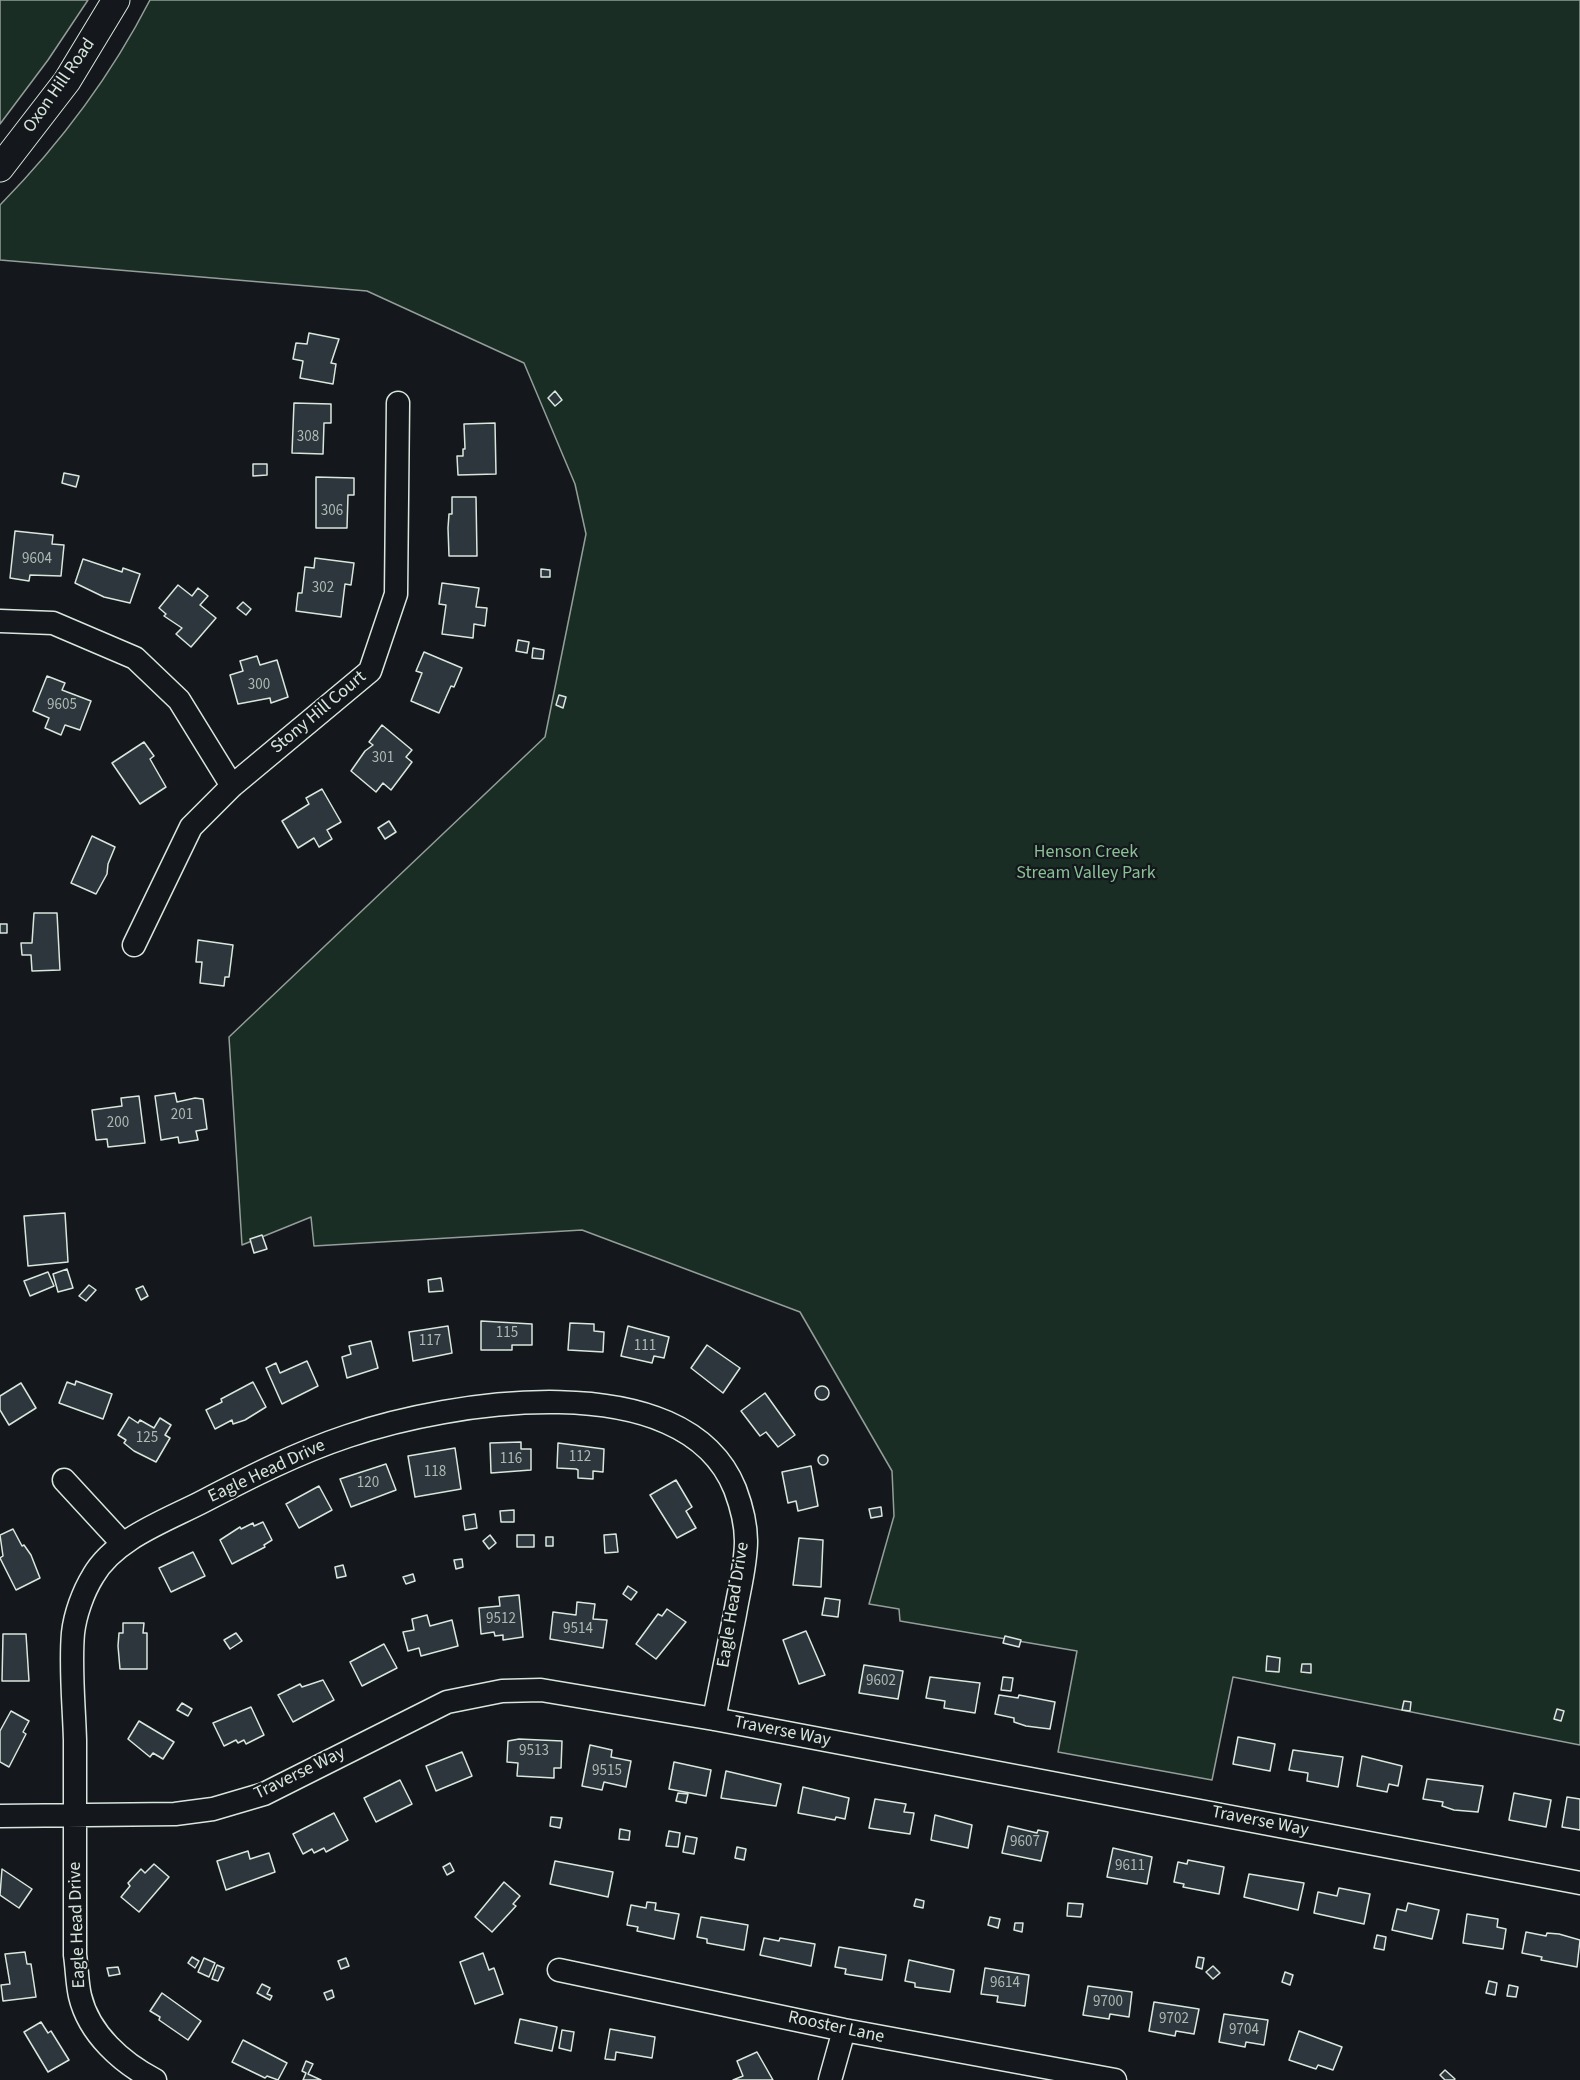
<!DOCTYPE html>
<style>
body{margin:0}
canvas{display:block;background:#14181c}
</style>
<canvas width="1580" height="2080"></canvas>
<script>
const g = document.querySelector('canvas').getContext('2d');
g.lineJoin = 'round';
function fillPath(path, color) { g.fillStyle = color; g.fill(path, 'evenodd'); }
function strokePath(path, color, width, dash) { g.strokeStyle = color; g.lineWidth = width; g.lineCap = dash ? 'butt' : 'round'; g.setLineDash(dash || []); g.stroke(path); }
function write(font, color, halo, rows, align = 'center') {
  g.font = font + ' "Source Sans 3",sans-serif'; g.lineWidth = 4.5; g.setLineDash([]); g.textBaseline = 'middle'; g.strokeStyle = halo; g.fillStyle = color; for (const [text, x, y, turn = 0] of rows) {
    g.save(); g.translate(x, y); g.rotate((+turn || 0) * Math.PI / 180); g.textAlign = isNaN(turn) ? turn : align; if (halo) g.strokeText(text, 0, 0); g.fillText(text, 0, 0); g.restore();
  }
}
const green = new Path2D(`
 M0 0H88L48 60 0 124Z
 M150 0H1580V1745L1233 1677 1212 1780 1058 1752 1077 1651 900 1621 899 1609 869 1604 894 1516 892 1471 800 1312 582 1230 314 1246 311 1217 242 1245 229 1037 545 737 586 534 575 484 524 363 367 291 0 260V205C59 145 112 74 150 0Z`);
fillPath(green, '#1a2d24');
strokePath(green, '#939e99', 1.5);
const building = new Path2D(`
 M309 333 339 339 331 363 336 364 333 384 300 378 303 361 293 359 296 343 307 344Z
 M555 391 562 400 555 406 548 398Z
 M294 403 331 404V423H324L323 454 292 453Z
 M495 423 496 474 458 475 457 456H463V449H465L464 424Z
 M253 464H267V475L253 476Z
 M64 473 79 476 76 487 62 483Z
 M316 477 354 478V495H348L347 528H316Z
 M452 497H476L477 556H449L448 528 449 514H452Z
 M15 531 53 535 52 544 64 545 61 576 30 575 29 581 10 578Z
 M315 558 354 563 351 585 345 584 341 617 296 611 298 593H302L305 567 314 568Z
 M83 559 122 572 123 568 140 574 130 603 104 597 75 583Z
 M541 569 550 570V577H541Z
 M442 583 479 588 476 607 487 608 485 626 474 624 473 638 442 634 446 605 439 604Z
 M178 585 192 596 198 588 208 596 200 605 216 618 191 647 176 634 182 628 164 616 166 614 159 608Z
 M243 602 251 609 246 615 237 608Z
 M518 640 529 642 527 653 516 651Z
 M533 648 544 650 543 659 532 658Z
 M424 652 462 668 454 687 451 686 439 713 411 701 422 673 416 671Z
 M257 656 260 665 277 660 288 697 271 703 270 698 238 704 230 675 243 671 240 661Z
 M47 676 65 683 62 690 91 701 80 730 65 725 61 735 45 728 49 718 33 711Z
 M559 695 566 697 563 708 556 705Z
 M382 725 412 750 406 757 412 762 391 790 383 783 376 792 351 771 365 751 373 745 369 742Z
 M144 742 154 756 150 759 166 787 140 804 112 763Z
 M322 789 341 822 327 830 332 839 319 847 314 838 298 848 282 821 309 804 306 798Z
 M389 821 396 832 385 839 378 828Z
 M92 836 115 847 108 864 107 874 96 894 71 883Z
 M34 913H57L60 970 32 971 31 955H22L21 943H32Z
 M0 924H7V933H0Z
 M198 940 233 945 229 977H225L224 986 200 983 202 962H196Z
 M175 1093 177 1102 195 1098 203 1099 207 1129 196 1131 198 1140 179 1143 178 1137 161 1140 155 1096Z
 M139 1096 145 1143 108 1147 107 1139 96 1140 92 1110 122 1106 121 1098Z
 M65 1213 68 1262 28 1266 24 1216Z
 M262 1235 267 1249 254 1253 250 1239Z
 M67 1269 73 1288 58 1292 53 1274Z
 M48 1272 54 1286 30 1296 24 1281Z
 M441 1278 443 1291 429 1292 428 1280Z
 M89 1285 96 1290 86 1301 79 1296Z
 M143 1286 148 1296 141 1300 136 1289Z
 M481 1321 532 1324V1345H512V1350H481Z
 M570 1323 594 1324V1331L604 1332 603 1352 568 1350Z
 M448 1326 452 1353 413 1361 409 1332Z
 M628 1326 669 1337 664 1358 654 1356 652 1363 621 1356Z
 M371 1341 378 1368 347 1378 342 1357 351 1354 349 1346Z
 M707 1345 740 1368 723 1393 691 1368Z
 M307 1361 318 1386 282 1404 266 1368 276 1363 280 1373Z
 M76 1381 112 1394 103 1419 59 1403 67 1382 75 1385Z
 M253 1382 266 1407 245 1420 233 1424 232 1420 215 1429 206 1410 222 1402 221 1399Z
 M21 1383 36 1408 9 1425 0 1410V1396Z
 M815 1393a7 7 0 1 1 14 0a7 7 0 1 1-14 0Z
 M765 1393 795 1435 778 1447 766 1432 760 1436 741 1411Z
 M129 1417 138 1423 140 1420 154 1428 160 1418 171 1425 165 1435 170 1438 156 1462 134 1451 124 1443 126 1440 118 1435Z
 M521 1442V1449H531V1470L491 1473 490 1443Z
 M558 1443 604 1449 603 1472 593 1471V1479L578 1478V1470L576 1469 557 1468Z
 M455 1448 461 1489 415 1497 408 1456Z
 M818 1460a5 5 0 1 1 10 0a5 5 0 1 1-10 0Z
 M386 1464 396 1490 351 1507 340 1479Z
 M811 1466 818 1506 798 1511 796 1501 788 1503 782 1472Z
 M676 1480 692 1507 686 1511 696 1528 677 1538 650 1495Z
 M319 1486 332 1510 299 1528 286 1504Z
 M881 1507 882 1516 871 1518 869 1509Z
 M514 1510V1522H501L500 1511Z
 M475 1514 477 1528 465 1530 463 1516Z
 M263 1522 272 1540 264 1545 265 1547 232 1564 220 1540 240 1527 241 1529 253 1523 254 1526Z
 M13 1529 22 1546 24 1545 31 1555 40 1578 16 1590 0 1558 3 1556 0 1535Z
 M616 1534 618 1552 605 1553 604 1535Z
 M490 1535 496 1543 489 1549 483 1541Z
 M517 1535H534V1547H517Z
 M546 1537H553V1546H546Z
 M799 1538 823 1540 821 1587 793 1585Z
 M193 1552 205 1576 171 1592 159 1568Z
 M462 1559 463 1567 456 1569 454 1560Z
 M343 1565 346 1576 337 1578 335 1567Z
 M413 1574 415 1581 406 1584 403 1577Z
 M628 1586 637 1592 631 1600 623 1594Z
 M519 1595 523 1637 503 1640V1635L495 1636 494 1632 481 1634 479 1608 500 1606 499 1597Z
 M825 1598 840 1600 838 1617 822 1615Z
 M577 1602 595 1604 593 1619 607 1620 603 1648 550 1639 553 1612 576 1615Z
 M667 1609 686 1622 656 1659 636 1644 658 1614 662 1616Z
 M427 1615 430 1626 452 1620 458 1646 421 1656 419 1648 408 1651 403 1632 414 1630 412 1619Z
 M123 1623H144L143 1633H147V1669H120L118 1646 119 1633H123Z
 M806 1631 825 1675 799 1684 783 1640Z
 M236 1633 242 1641 230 1649 224 1640Z
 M3 1634H26L29 1681H2Z
 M1005 1636 1021 1640 1019 1647 1003 1643Z
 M384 1644 397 1668 362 1686 350 1662Z
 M1267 1656 1280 1658 1279 1672 1266 1671Z
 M1302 1664H1311V1673L1301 1672Z
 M864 1665 903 1671 898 1699 859 1693Z
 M930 1677 980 1683 975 1713 944 1708 945 1701 926 1698Z
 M1003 1677 1013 1678 1011 1691 1001 1690Z
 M323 1680 334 1700 293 1722 278 1695 300 1684 302 1687Z
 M999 1695 1018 1698 1019 1695 1055 1702 1050 1729 1026 1726 1014 1722V1718L995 1714Z
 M1404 1701 1411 1702 1410 1711 1402 1710Z
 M182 1703 192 1709 188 1716 177 1710Z
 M251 1707 264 1735 246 1744 244 1740 238 1743 236 1740 224 1746 213 1723Z
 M1557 1709 1564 1711 1561 1721 1554 1719Z
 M11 1711 29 1721 23 1732 26 1734 9 1767 0 1762V1731Z
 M139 1721 174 1742 163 1759 153 1753 150 1757 128 1739Z
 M1238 1737 1275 1744 1270 1771 1233 1764Z
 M519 1739 562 1741 561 1768H554V1778L517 1776 518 1763 507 1762 508 1741Z
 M590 1745 612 1750 611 1757 631 1761 626 1787 604 1782 602 1790 582 1786Z
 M1293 1750 1343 1757 1338 1787 1307 1781 1308 1773 1289 1770Z
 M462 1752 472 1776 436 1791 426 1766Z
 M1362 1756 1402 1766 1398 1786 1389 1784 1387 1792 1357 1786Z
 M674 1762 711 1770 706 1796 669 1789Z
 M726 1771 781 1784 776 1806 721 1798Z
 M1427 1779 1483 1786 1478 1812 1454 1810 1442 1806 1443 1802 1423 1799Z
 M400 1780 412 1804 376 1822 364 1798Z
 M803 1787 849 1798 845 1819 836 1817 835 1820 798 1813Z
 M678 1793 688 1794 686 1803 676 1801Z
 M1514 1793 1551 1800 1546 1827 1509 1820Z
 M1567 1797 1580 1799V1830L1562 1827Z
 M875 1799 906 1804 904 1812 914 1813 910 1834 869 1828Z
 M334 1813 348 1840 326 1852 324 1848 314 1853 312 1849 303 1854 293 1834Z
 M935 1815 972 1825 968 1848 931 1840Z
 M551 1817 562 1818 560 1828 550 1826Z
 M1008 1826 1037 1833 1038 1830 1048 1832 1041 1861 1002 1853Z
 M620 1829 630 1831 629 1840 619 1839Z
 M669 1831 680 1833 678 1847 666 1846Z
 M686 1836 697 1838 694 1854 683 1852Z
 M737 1847 746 1849 744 1860 735 1858Z
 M1113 1848 1152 1857 1147 1884 1107 1877Z
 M248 1851 250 1859 269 1853 275 1872 226 1890 217 1861Z
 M1188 1860 1224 1867 1219 1894 1183 1887 1184 1884 1174 1882 1178 1862 1187 1864Z
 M555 1861 613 1872 608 1897 550 1884Z
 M450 1863 454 1871 447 1875 443 1867Z
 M154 1864 169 1877 139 1912 121 1897 130 1886 128 1883 141 1869 145 1873Z
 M2 1869 32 1889 19 1908 0 1895Z
 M1249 1874 1304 1883 1298 1910 1244 1897Z
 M504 1882 520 1896 513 1904 516 1906 492 1932 475 1917Z
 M1339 1888 1370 1894 1364 1924 1314 1913 1318 1892 1337 1896Z
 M916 1899 924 1901 923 1908 914 1906Z
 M647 1902 656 1903 655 1910 679 1914 674 1939 637 1931 638 1927 627 1925 631 1905 646 1908Z
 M1068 1903 1083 1904 1081 1917 1067 1916Z
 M1408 1903 1439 1910 1432 1939 1392 1930 1397 1909 1406 1911Z
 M1467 1914 1498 1919 1497 1927 1506 1929 1503 1949 1463 1943Z
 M701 1917 748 1925 744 1950 707 1943V1939L697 1937Z
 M990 1917 1000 1919 998 1928 988 1925Z
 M1015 1923H1023L1022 1932 1014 1930Z
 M1526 1932 1546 1936 1547 1933 1559 1934 1580 1940 1577 1967 1541 1960 1542 1957 1522 1953Z
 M1377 1935 1386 1937 1384 1950 1374 1948Z
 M764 1938 779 1941 780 1938 815 1944 811 1966 760 1955Z
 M839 1947 886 1955 882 1980 845 1974 846 1969 835 1967Z
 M25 1952 27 1964H31L36 1997 3 2001 1 1985 10 1984 5 1954Z
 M483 1953 489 1970 494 1968 503 1994 475 2004 460 1962Z
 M192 1957 199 1961 195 1968 188 1963Z
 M1198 1957 1204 1958 1202 1969 1196 1967Z
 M204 1958 215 1963 209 1977 198 1972Z
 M346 1958 349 1966 341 1969 338 1961Z
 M909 1960 954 1970 950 1992 915 1987V1983L905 1981Z
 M217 1965 224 1968 218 1981 212 1979Z
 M1213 1966 1220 1973 1213 1979 1206 1972Z
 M118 1967 120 1974 109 1976 107 1968Z
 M985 1968 1029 1975 1025 2006 997 2002 998 1996 981 1994Z
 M1285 1972 1293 1975 1290 1985 1282 1982Z
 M1489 1981 1497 1983 1495 1995 1486 1993Z
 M262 1984 270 1988 267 1994 272 1996 270 2000 257 1993Z
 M1509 1985 1518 1987 1516 1997 1507 1996Z
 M1088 1986 1132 1992 1129 2017 1110 2014 1109 2019 1083 2015Z
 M332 1990 334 1997 327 2000 324 1993Z
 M162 1993 201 2021 188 2040 159 2020 160 2017 150 2011Z
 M1154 2002 1199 2009 1194 2034 1176 2031 1175 2036 1149 2031Z
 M1224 2014 1268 2020 1264 2045 1246 2042 1245 2047 1219 2042Z
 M520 2019 557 2027 552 2051 515 2043Z
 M41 2022 48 2033 51 2031 69 2060 48 2072 24 2032Z
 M610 2029 655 2037 652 2058 616 2052 615 2060 605 2059Z
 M562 2030 574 2032 571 2051 559 2048Z
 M1299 2031 1342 2047 1333 2070 1318 2065 1316 2069 1289 2060Z
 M243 2040 287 2063 278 2080 267 2076 265 2078 232 2062Z
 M757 2052 773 2080H733L743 2076 737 2061Z
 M306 2061 313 2064 308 2074 321 2080H303L306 2073 302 2071Z
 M1445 2070 1455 2079 1454 2080H1445L1440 2075Z`);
fillPath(building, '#2c363c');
strokePath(building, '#d8e6dc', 1.5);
const minor = new Path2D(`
 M0 621 53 623 135 658 179 700 232 786
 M134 945 191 827 232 786 370 671 396 594 398 403
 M64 1480 123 1544
 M0 1816 175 1814 213 1809 264 1794 447 1702 502 1691 541 1690 714 1719 1580 1883
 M559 1970 844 2030 1115 2080
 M155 2080C122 2063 89 2034 80 1996 77 1983 77 1968 75 1955 75 1883 75 1812 75 1740 74 1705 70 1668 73 1633 75 1615 83 1592 93 1576 114 1539 165 1521 202 1502 250 1477 297 1453 348 1436 447 1402 684 1362 735 1489 741 1505 746 1524 746 1541 746 1565 739 1590 735 1614 728 1649 721 1684 714 1719
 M830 2080 844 2030`);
const major = new Path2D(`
 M0 168 67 81 116 0`);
strokePath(minor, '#d8e6dc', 25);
strokePath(major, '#d8e6dc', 29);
strokePath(minor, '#14181c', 22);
strokePath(major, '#14181c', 27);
write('15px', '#adbab4', null, [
 ["308",308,438],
 ["306",332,512],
 ["9604",37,560],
 ["302",323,589],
 ["300",259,686],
 ["9605",62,706],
 ["301",383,759],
 ["201",182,1116],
 ["200",118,1124],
 ["115",507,1334],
 ["117",430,1342],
 ["111",645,1347],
 ["125",147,1439],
 ["112",580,1458],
 ["116",511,1460],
 ["118",435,1473],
 ["120",368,1484],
 ["9512",501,1620],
 ["9514",578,1630],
 ["9602",881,1682],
 ["9513",534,1752],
 ["9515",607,1772],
 ["9607",1025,1843],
 ["9611",1130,1867],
 ["9614",1005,1984],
 ["9700",1108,2003],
 ["9702",1174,2020],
 ["9704",1244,2031]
]);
write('18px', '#d8e6dc', '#14181c', [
 ["Oxon Hill Road",60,86,-55],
 ["Stony Hill Court",319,713,-40],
 ["Eagle Head Drive",267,1472,-25],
 ["Eagle Head Drive",734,1605,-81],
 ["Traverse Way",782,1732,11],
 ["Traverse Way",300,1774,-26],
 ["Traverse Way",1260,1822,11],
 ["Eagle Head Drive",78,1925,-92],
 ["Rooster Lane",836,2028,12]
]);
write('18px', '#8ac095', '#14181c', [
 ["Henson Creek",1086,853],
 ["Stream Valley Park",1086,874]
]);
</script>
